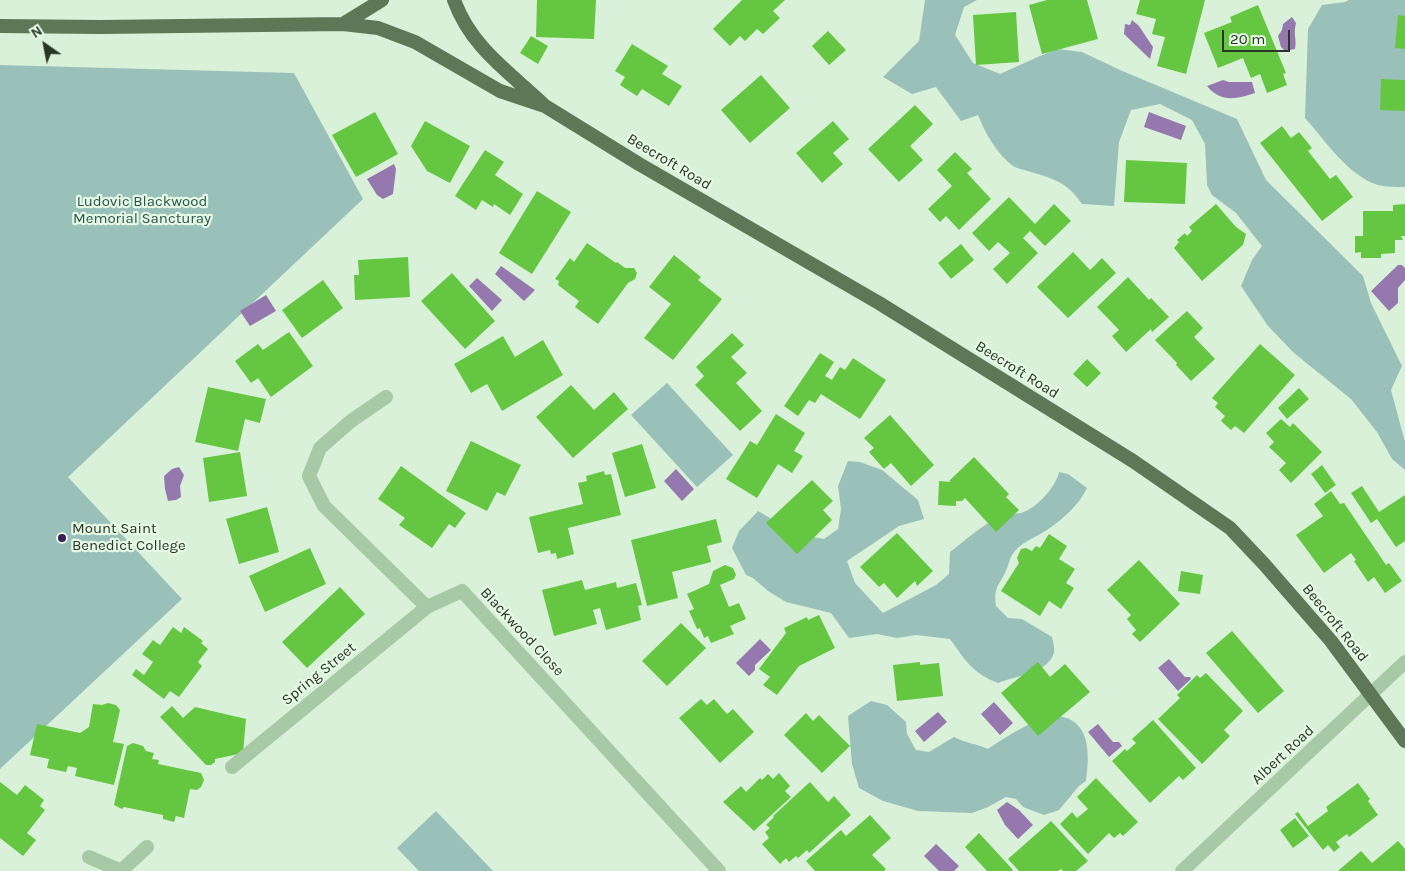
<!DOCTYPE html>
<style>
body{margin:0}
#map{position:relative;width:1405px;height:871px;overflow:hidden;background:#d9f1d9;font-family:Karla,sans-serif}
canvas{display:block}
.north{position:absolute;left:20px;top:20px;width:50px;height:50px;-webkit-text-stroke:4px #e5f9e5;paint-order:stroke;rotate:327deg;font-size:14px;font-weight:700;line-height:20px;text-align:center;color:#293526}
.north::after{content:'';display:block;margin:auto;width:18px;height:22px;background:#293526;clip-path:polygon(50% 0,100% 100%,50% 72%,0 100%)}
.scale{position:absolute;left:1222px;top:30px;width:68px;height:22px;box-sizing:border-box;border:2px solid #293526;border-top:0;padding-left:6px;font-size:15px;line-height:18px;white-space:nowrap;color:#293526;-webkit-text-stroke:4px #e5f9e5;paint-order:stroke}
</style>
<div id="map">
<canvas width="1405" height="871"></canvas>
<div class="north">N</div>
<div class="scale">20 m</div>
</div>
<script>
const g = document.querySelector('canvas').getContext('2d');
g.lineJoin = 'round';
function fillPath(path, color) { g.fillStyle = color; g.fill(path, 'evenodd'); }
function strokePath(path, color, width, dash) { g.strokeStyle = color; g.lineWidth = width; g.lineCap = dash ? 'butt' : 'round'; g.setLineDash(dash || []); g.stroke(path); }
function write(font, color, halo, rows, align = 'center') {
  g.font = font + ' Karla,sans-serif'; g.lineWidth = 4.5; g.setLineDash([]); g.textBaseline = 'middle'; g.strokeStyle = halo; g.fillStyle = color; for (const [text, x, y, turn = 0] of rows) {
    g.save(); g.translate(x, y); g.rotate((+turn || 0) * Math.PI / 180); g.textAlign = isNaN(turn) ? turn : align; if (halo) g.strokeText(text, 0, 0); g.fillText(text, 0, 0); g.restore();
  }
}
fillPath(new Path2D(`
 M925 0H977L964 7 955 35 973 63 1000 74 1040 56 1057 49 1082 52 1120 70 1237 119 1266 180 1363 276 1371 303 1402 366 1391 390 1405 442V470L1392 459 1377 432 1351 399 1294 353 1268 326 1241 286 1252 260 1262 246 1236 213 1212 195 1207 185 1205 144 1192 120 1160 104 1131 110 1119 142 1114 206 1082 204C1068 183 1055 179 1031 172 1026 170 1018 169 1013 166 997 154 985 133 978 115L961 121 936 87 912 94 883 77 919 41Z
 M1349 0H1405V187C1396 187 1386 187 1378 185 1348 176 1325 140 1305 118L1308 29 1322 5 1345 2Z
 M0 65 294 73 363 199 68 477 182 599 0 769Z
 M667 383 733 455 697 487 631 415Z
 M848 461 860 462 882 470 918 500 924 519 899 526 847 561 855 583 883 613 936 585 949 574 950 552C966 540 986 521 1005 515 1010 513 1016 514 1021 513 1036 509 1056 487 1059 472L1068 474 1087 488C1079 505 1063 519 1047 530 1035 538 1020 542 1012 555 1009 560 1008 567 1005 573 997 588 994 588 996 606L1008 618 1022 619 1052 637C1053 642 1055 648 1054 653 1048 673 1015 676 998 683 972 673 966 661 950 639L916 635 897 638 877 634 849 638 831 613 786 602 768 591 753 578 746 575 732 548 739 531 758 511C780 524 799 535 824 539L838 529 841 509 838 486Z
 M871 701 887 705 906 722 907 734 916 750 929 752 954 737C965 743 977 744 988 749 1001 740 1039 716 1053 716 1091 716 1090 754 1086 781L1079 786 1059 810 1044 815 1023 807 1016 799 1006 797 988 807 972 813 918 811 883 801 859 788 852 764 848 716Z
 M436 811 493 871H419L397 848Z`), '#99c0b9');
fillPath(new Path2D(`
 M1292 17 1296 23C1293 34 1297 40 1295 49L1285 51 1281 47 1278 36 1282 30 1283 24Z
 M1132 20 1139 26 1153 47 1150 59 1124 34 1125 24 1130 25Z
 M1223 80 1229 82H1252L1255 93C1236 99 1221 103 1207 86Z
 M1149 112 1186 126 1181 140 1144 127Z
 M394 164 396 169 393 194 383 199 377 195 367 179Z
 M1398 265H1402L1405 268V280L1398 288V303L1389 311 1371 291Z
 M501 266 535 290 524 301 495 274Z
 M477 278 502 300 492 311 469 286Z
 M266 295 276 311 250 326 240 311Z
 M179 467 184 475 180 486 181 497 176 500 168 501 165 489 164 476 172 469Z
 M676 469 694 489 682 501 664 481Z
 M760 639 771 650 755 665V670L749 676 736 663Z
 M1169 659 1185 677H1190L1191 679 1178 691 1158 668Z
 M994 702 1013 723 1000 735 981 714Z
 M938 712 947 722 924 742 915 731Z
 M1098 724 1113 742H1119L1122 746 1109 757 1088 732Z
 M1007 802 1019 810 1033 825 1018 839 1005 825 997 810Z
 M936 844 959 866 954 871H939L924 856Z`), '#9578ae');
fillPath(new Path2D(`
 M537 0H596L594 39 536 37Z
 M742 0H785L773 11 780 18 763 34 757 29 745 41 740 36 730 46 713 29Z
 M1047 0H1087L1098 39 1042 54 1029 5Z
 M1140 0H1205L1186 74 1157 66 1165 37 1152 34 1156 19 1136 14Z
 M1258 5 1286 73 1283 74 1287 85 1267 93 1260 74 1251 78 1243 58 1218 68 1204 33 1232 22 1230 17Z
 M1016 12 1019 62 976 65 973 15Z
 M1398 15 1405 16V49L1395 48Z
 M828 31 846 50 829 65 812 46Z
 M531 36 548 46 538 64 520 53Z
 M632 44 668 66 662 74 682 86 669 106 642 89 637 96 620 85 625 77 615 71Z
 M761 75 790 108 750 143 721 110Z
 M1381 79 1405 80V111L1380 110Z
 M915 105 933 124 910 146 923 160 899 182 868 149Z
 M375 112 398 154 356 177 332 135Z
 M425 121 470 146 450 183 427 171 411 146Z
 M833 121 849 139 833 153 843 164 822 183 796 153Z
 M1282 126 1291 138 1299 132 1312 148 1308 151 1330 179 1336 175 1353 197 1322 221 1260 143Z
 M485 150 504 162 495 175 523 194 510 215 494 204 493 207 482 200 476 210 455 196Z
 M955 152 972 169 967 173 991 199 959 230 946 216 940 222 928 209 952 186 937 170Z
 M1126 160 1187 163 1185 204 1124 202Z
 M537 191 571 212 532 274 499 253Z
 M1009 197 1035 224 1054 204 1071 221 1045 246 1030 231 1023 238 1038 253 1007 284 993 269 1010 253 998 242 989 251 972 233Z
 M1216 204 1236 227 1246 234 1243 245 1202 281 1174 248 1179 242 1177 240 1185 233 1187 236 1192 231 1189 227Z
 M1405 204V236H1401L1403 240H1395V253L1381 254V258H1361V252L1355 253V236H1363V211H1393V205Z
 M587 243 616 263 617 262 625 268H634L637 273 635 279 628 283 598 324 575 307 579 301 558 285 559 281 555 279 570 258 574 262Z
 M961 244 974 260 951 279 938 263Z
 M1073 252 1090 270 1102 258 1116 273 1068 318 1037 287Z
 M674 255 701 277 698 280 722 299 673 360 644 338 671 304 649 287Z
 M408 257 410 297 355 300 354 275H359L358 260Z
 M452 273 495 321 465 349 421 301Z
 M1128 277 1149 300 1151 298 1169 317 1152 332 1151 329 1126 352 1112 336 1119 330 1097 307Z
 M323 280 343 308 302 338 282 310Z
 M1187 311 1203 328 1194 337 1215 359 1191 381 1176 365 1177 363 1155 340Z
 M289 332 313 366 271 397 258 378 251 383 235 361 258 344 263 350Z
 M732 333 744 345 731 357 747 373 736 383 762 411 740 431 695 385 704 376 696 367Z
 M503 336 515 357 543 340 563 375 502 411 487 384 471 393 454 364Z
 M1260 344 1295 375 1244 433 1235 426 1231 430 1221 421 1225 416 1215 407 1218 403 1212 398Z
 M820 353 834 362 825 376 832 380 840 367 845 370 853 358 886 380 860 419 821 394 815 403 809 400 798 416 784 406Z
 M1087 359 1101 373 1087 387 1073 374Z
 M571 385 594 410 614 392 628 409 573 458 536 417Z
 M208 387 266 399 260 423 245 419 238 451 195 442Z
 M1299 388 1309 399 1287 419 1278 408Z
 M776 414 805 433 794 451 803 456 792 473 778 464 757 498 726 479 750 441 757 445Z
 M890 415 934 465 911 486 891 463 884 469 869 452 874 448 864 438Z
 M1281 419 1290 427 1293 423 1322 452 1291 483 1279 470 1286 463 1269 447 1274 442 1266 433Z
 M471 441 521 465 505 496 497 492 487 511 446 491Z
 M642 444 656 488 625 497 612 453Z
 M240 452 247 496 209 502 203 458Z
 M974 457 1009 494 1006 497 1019 510 996 532 965 498 962 501H956V506L938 505 939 481 951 482 949 481Z
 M1322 465 1336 485 1325 493 1311 474Z
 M401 466 466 513 455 528 449 524 432 548 399 525 405 518 378 499Z
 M604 471 605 475 611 474 621 515 568 528 574 554 557 559 556 553 551 554 550 550 538 553 529 517 583 504 578 483 587 481 586 476Z
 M812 480 833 501 823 510 832 520 797 554 766 523Z
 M1362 486 1379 512 1405 495V541L1396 547 1377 519 1371 523 1351 493Z
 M1331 491 1340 504 1344 503 1386 565 1389 563 1402 581 1385 593 1374 577 1368 582 1354 561 1356 560 1351 553 1324 573 1296 535 1323 516 1314 504Z
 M267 507 279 552 239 564 226 519Z
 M716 519 722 542 707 546 711 562 672 572 678 598 647 606 631 540Z
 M897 533 933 571 917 586 915 581 897 598 884 583 879 587 860 567Z
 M1049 534 1067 546 1059 559 1075 569 1066 583 1074 588 1061 609 1049 601 1040 616 1001 591 1019 563 1017 558 1021 549 1026 548 1032 551 1036 546 1040 548Z
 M310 548 326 584 265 612 249 576Z
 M1139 560 1180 604 1140 642 1132 634 1136 630 1127 619 1131 615 1107 590Z
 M725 565 733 568 736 575 734 579 720 585 729 607 739 603 746 619 730 626 734 634 711 643 708 636 704 638 700 628 697 629 689 611 694 609 687 594 709 584 713 571Z
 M1181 571 1203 575 1200 594 1178 591Z
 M582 580 585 590 616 582 617 588 636 583 642 605 638 606 641 620 606 630 600 608 593 610 597 624 554 636 542 590Z
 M340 587 365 614 307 668 282 642Z
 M819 615 835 648 799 666 777 695 763 685 770 677 759 669 786 633 784 628 807 617 808 620Z
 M681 623 706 648 667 686 642 661Z
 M173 627 181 633 184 627 203 641 201 643 208 649 198 662 202 666 179 697 170 691 164 699 132 675 136 669 144 675 153 662 142 654 153 640 160 645Z
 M1232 631 1284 691 1258 713 1206 653Z
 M920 662V665L939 663 943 696 897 701 893 665Z
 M1038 662 1050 677 1065 664 1090 692 1038 736 1001 693Z
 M1206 673 1243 711 1224 730 1230 736 1202 764 1158 719 1180 698 1177 695 1197 675 1200 678Z
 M701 699 707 705 714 699 727 714 733 709 754 732 720 763 679 718Z
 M108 703 116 705 120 710 113 742 124 744 114 785 75 776 77 768 68 766 66 772 47 768 49 759 30 755 37 724 80 733 89 727 93 704 102 705Z
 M172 706 183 718 195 707 246 719 243 753 215 759V762L211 765H206L160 717Z
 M806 713 813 721 819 715 850 746 822 773 784 735Z
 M1153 720 1196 768 1183 780 1179 776 1150 803 1112 761 1125 749 1127 751 1136 743 1132 739Z
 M133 743 143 746 146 751 154 753 152 759 159 760 158 764 201 773 204 780 201 787 197 790 190 789 184 818 176 816 174 822 163 819V815L124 807 122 809 114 805 127 746Z
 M779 773 790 786 785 791 791 797 754 831 723 802 741 786 746 792 760 778 762 780 768 774 773 779Z
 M1096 778 1138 822 1123 836 1120 833 1114 838 1109 833 1088 854 1060 824 1072 812 1077 818 1088 809 1077 797Z
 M0 782 17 795 25 785 44 800 40 806 45 810 27 833 36 840 23 856 0 838Z
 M810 782 828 802 834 796 851 815 809 853 807 850 798 858 796 856 789 862 786 858 780 864 762 844 769 838 765 832 770 828 766 825 774 817 773 816Z
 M1358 783 1370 799 1368 801 1378 815 1349 837 1347 834 1336 842 1340 847 1334 852 1328 845 1323 850 1295 814 1298 812 1308 826 1328 811 1326 807Z
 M870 815 891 838 872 855 886 869 884 871H815L806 861 841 830 846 836Z
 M1295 818 1309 836 1293 848 1280 830Z
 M1051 821 1088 861 1076 871H1063L1061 869 1058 871H1019L1008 859Z
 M979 833 1013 870 1012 871H987L965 847Z
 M1398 841 1405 849V871H1338L1361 851 1372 863Z`), '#65c642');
strokePath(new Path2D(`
 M386 397 351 421 320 448 309 476 324 506 427 607 462 591 719 871
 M232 767 427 607
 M89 857 121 871 147 847
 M1182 871 1405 662`), '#a7c9a5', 14);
strokePath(new Path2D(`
 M454 0C471 47 508 71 543 104
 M343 24 382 0
 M0 26 101 27 343 24 378 28 415 42 500 91 545 106 639 164 879 303 1133 461 1230 528 1264 564 1331 641 1405 741`), '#5d7757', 14);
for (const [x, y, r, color] of [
 [62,538,5,"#3c1c56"]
]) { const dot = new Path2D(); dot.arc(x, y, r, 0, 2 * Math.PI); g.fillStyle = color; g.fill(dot); strokePath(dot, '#e5f9e5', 2); }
write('15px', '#293526', '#e5f9e5', [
 ["Beecroft Road",669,162,31],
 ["Beecroft Road",1017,370,32],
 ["Beecroft Road",1335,623,51],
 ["Blackwood Close",522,632,47],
 ["Spring Street",319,674,-39],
 ["Albert Road",1283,755,-43]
]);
write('15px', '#2a534d', '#e5f9e5', [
 ["Ludovic Blackwood",142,202],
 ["Memorial Sancturay",142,219]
]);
write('15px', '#293526', '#e5f9e5', [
 ["Mount Saint",72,529],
 ["Benedict College",72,546]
], 'left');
</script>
